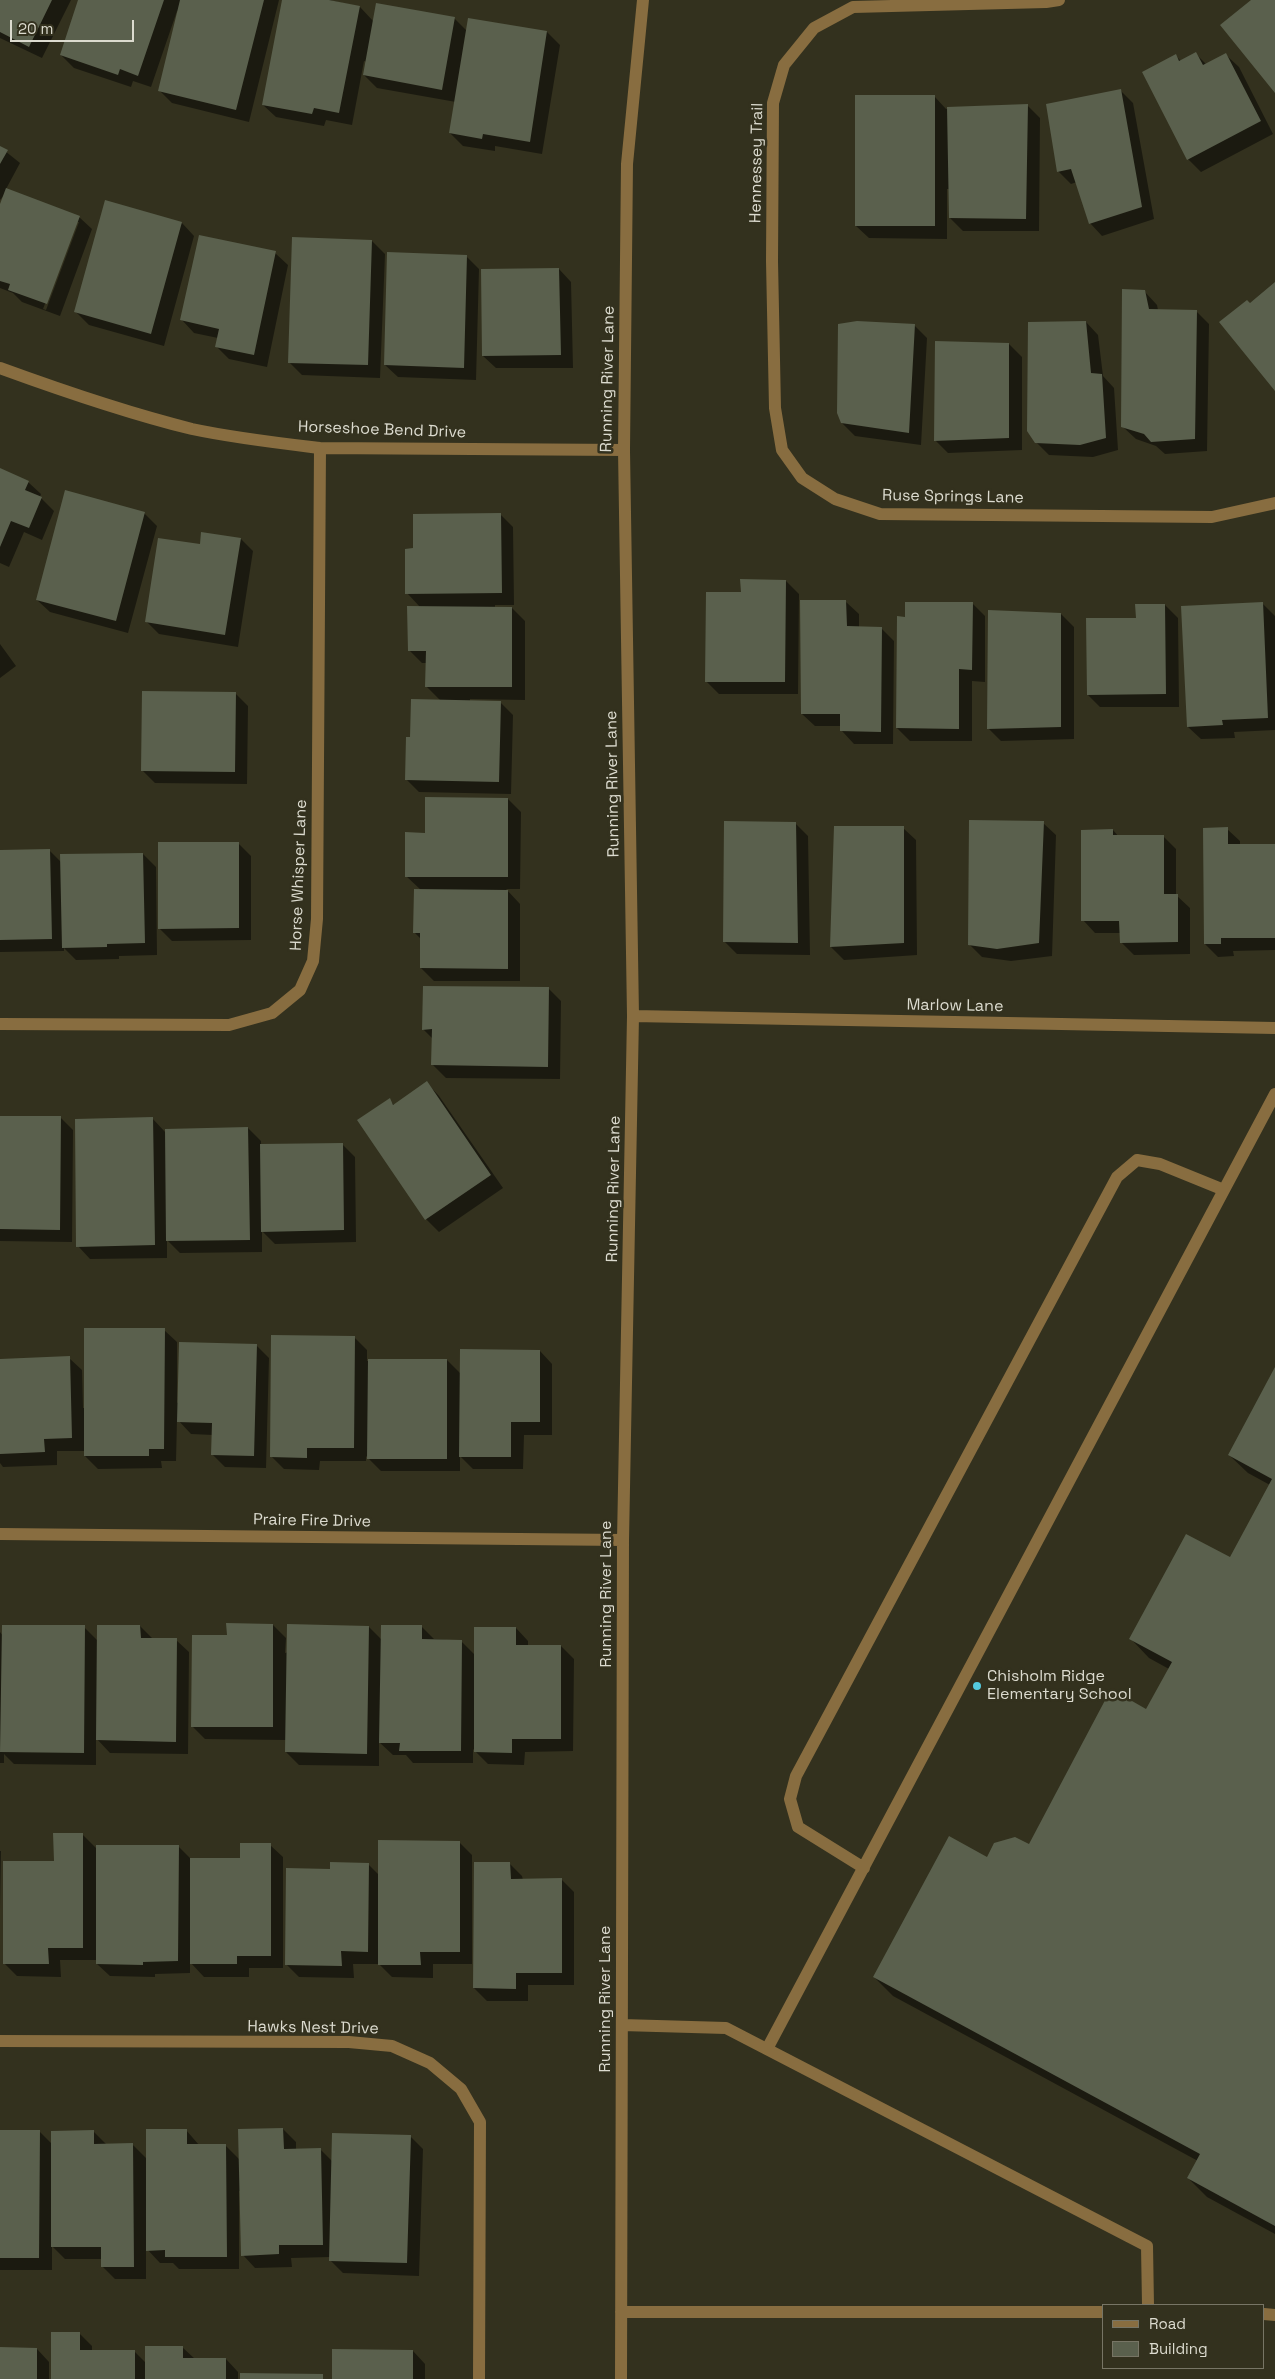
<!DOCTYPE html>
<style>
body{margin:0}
#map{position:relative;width:1275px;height:2379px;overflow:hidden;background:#33311e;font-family:"Space Grotesk",sans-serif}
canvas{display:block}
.legend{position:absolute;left:1102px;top:2304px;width:162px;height:65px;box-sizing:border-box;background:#33311e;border:1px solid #777565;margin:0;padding:6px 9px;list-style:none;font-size:15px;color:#dcdbcf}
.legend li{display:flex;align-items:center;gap:10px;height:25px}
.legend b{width:25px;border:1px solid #777565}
.scale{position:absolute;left:10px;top:20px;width:124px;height:22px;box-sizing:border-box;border:2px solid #dcdbcf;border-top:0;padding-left:6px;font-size:15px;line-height:18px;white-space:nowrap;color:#dcdbcf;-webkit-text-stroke:4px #33311e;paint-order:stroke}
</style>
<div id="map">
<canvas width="1275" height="2379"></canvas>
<ul class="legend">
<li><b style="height:6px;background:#886d40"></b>Road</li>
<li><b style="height:14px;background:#5a604d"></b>Building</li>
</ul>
<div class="scale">20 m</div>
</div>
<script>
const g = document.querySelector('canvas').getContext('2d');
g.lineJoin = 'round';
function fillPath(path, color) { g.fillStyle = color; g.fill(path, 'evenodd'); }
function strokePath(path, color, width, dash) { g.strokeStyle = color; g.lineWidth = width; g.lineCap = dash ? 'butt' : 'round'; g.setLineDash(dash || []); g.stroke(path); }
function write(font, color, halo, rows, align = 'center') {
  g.font = font + ' "Space Grotesk",sans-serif'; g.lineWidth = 5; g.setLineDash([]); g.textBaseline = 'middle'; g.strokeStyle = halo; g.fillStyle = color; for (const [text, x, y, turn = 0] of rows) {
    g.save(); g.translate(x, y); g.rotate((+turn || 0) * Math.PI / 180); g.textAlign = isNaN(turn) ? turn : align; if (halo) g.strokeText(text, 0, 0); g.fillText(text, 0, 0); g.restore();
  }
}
fillPath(new Path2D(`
 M0 0H71L42 58 0 38Z
 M80 0H279L249 122 172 103 159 90 179 12 177 11 151 87 133 81 131 87 74 68 61 55Z
 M283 0H329L360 7 374 22 454 18 467 31 469 20 547 32 560 45 542 154 495 146V151L463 146 450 133 456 102 377 88 364 75 367 62 364 61 352 125 326 120 324 126 276 117 263 105Z
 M1196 54 1207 65 1226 55 1239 67 1273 134 1201 172 1188 159 1176 56 1181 61Z
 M1121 91 1133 103 1154 219 1102 236 1090 223 1077 182 1071 184 1058 171Z
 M935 97 946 109 1027 105 1040 118 1039 231H963L950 218V189H947V239L869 238 856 226Z
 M0 147 20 163 6 189 79 217 92 229 60 316 22 302 13 293 0 288V208L5 194 0 200ZM76 222H79L46 310 43 309Z
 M182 223 194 236 164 346 89 325 76 312Z
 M372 241 385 254 380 378 302 375 289 362Z
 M275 253 288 265 267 367 229 359 217 347 218 338 194 333 182 320Z
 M466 256 479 269 476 380 398 377 385 365Z
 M559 269 571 282 573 368H496L483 356Z
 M1145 292 1157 305 1158 310 1196 311 1209 324 1207 451 1165 454 1156 446 1136 439 1123 427Z
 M1086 322 1098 335 1103 376 1114 388 1118 450 1093 457 1049 455 1036 442Z
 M914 325 927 338 921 445 855 436 842 423Z
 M1009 344 1022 357V450L948 453 935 440Z
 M0 470 28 482 41 494 40 497 54 511 42 540 24 532 9 567 0 563Z
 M144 513 157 526 128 633 50 612 37 600Z
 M500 514 513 527 514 605H495V608H512L525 621V700L470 699V702H500L513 715 511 794 419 792 407 780 411 739 441 701 426 686 427 663H422L409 650 420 607 407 593 414 549Z
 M241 539 253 551 238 647 159 634 146 621 201 546Z
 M786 581 799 594 798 694H719L706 681 742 594Z
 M846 602 859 614V628H881L894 641 893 744H854L842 731V726H815L802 714Z
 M972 603 985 616V682L972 681V741H910L897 728 906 618Z
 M1262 603 1275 616V730L1234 732 1235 738 1201 739 1188 727Z
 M1165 605 1178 618 1179 707H1100L1088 695 1137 619Z
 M1061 614 1074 627V739L1001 741 988 728Z
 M0 644 16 666 0 678Z
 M235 693 248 706 247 784 155 783 142 770Z
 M508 799 521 812 520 889H506L520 904V981H434L421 968V939L415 933 421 890 406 876 427 834Z
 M795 823 808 836 810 955 737 954 724 941Z
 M1043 823 1056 835 1052 956 1011 961 982 957 969 944Z
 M835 827 903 828 916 840 917 955 844 960 831 947Z
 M1227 829 1240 841V846L1275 845V950L1233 951 1234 956 1218 957 1205 944Z
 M1113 830 1119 837 1163 836 1176 849V895L1190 908V954L1134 955 1121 942V933H1095L1083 920Z
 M238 843 251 856V940L172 941 159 928Z
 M49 850 62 863 143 854 156 867 157 955 119 956V959L76 960 64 948V951L0 952V851Z
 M548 988 561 1001 560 1079 446 1078 433 1065V1039L423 1029Z
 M427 1083 439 1096 503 1188 439 1232 426 1219 389 1100 394 1105Z
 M0 1117H60L73 1130 72 1242 0 1241Z
 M152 1118 166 1133 248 1128 261 1141V1146L343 1145 355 1157 356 1242 275 1244 262 1231V1252L180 1253 167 1240V1258L90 1259 78 1246Z
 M164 1330 177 1342V1403L256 1345 269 1358 266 1468 225 1467 212 1454 213 1435 191 1434 177 1419 176 1461H161L162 1468 98 1469 85 1456V1451H57V1465L3 1467 0 1463V1360L69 1358 82 1370 83 1408H85Z
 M354 1337 367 1350V1361L447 1360 461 1374 540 1351 552 1364V1435H524L523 1469H473L460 1456V1471H381L366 1456V1461H320L319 1470 284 1469 271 1456Z
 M1275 1370V2234L1207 2197 1188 2178 1198 2161 893 1996 874 1977 988 1858 1029 1846 1146 1711 1169 1669 1149 1658 1131 1639 1230 1559 1270 1485 1248 1473 1229 1455Z
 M273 1625 286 1638 285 1653 369 1627 382 1640 422 1627 434 1639 461 1641 475 1655 516 1628 528 1641V1646H561L574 1659 573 1751 525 1752 524 1765 488 1764 473 1749V1763H413L406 1755H393L379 1742V1766L299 1765 286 1752V1740L205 1739 193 1727 228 1636Z
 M140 1626 153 1639 176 1640 189 1652 188 1754 110 1753 96 1738V1765L14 1764 4 1754V1763H0V1632L3 1636 84 1627 98 1641Z
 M82 1834 97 1849 178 1846 191 1859H241L270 1845 283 1857V1968H249V1977H204L190 1962V1973L155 1974V1977L110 1976 97 1964V1960H60L61 1977 17 1976 4 1963 55 1862Z
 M459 1842 472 1855V1964H433V1978L392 1977 379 1964H353L354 1978 299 1977 286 1964 368 1864 379 1875Z
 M0 1851H1L0 1908Z
 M510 1864 522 1876 523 1880H562L574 1892V1985H528V2001H487L474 1988Z
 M283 2129 296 2142V2150L320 2149 333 2162 410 2136 423 2149 419 2276 343 2273 330 2260V2257L291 2258 292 2267 255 2268 243 2255 241 2191H239V2269H179L173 2263H160L146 2248V2279H115L102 2266V2259H65L52 2246V2270H0V2131H39L52 2144 94 2132 107 2145 132 2144 147 2159 186 2130 199 2145 226 2146 240 2160Z
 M79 2333 92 2346V2352H135L146 2363 182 2347 195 2359H226L238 2372V2379H52Z
 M0 2349H37L49 2362V2379H0Z
 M413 2351 425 2364V2379H333Z`), '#0007');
fillPath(new Path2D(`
 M0 0H52L29 47 0 32Z
 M78 0H164L138 76 120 69 118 75 60 55Z
 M180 0H264L236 110 158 91Z
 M282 0H329L360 6 339 113 314 108 312 114 262 105Z
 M1251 0H1275V93L1220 25Z
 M376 3 455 17 442 90 363 75Z
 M468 18 547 31 530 142 483 134 482 139 449 133Z
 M1196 52 1203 65 1226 53 1261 121 1187 160 1142 72 1176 54 1179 61Z
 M1121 89 1142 207 1089 224 1071 169 1057 172 1046 104Z
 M855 95H935V226H855Z
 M1028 104 1026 219 949 218 947 107Z
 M0 146 8 150 0 164Z
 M6 188 80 216 47 304 8 290 10 284 0 281V204Z
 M105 200 182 222 151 334 74 312Z
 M199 235 276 251 254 355 215 347 219 329 180 320Z
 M292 237 372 240 368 365 288 363Z
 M387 252 467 255 464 368 384 365Z
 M559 268 561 355 482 356 481 269Z
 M1275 282V391L1219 322 1247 300 1250 303Z
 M1122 289 1145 290 1149 309 1197 310 1195 439 1151 442 1144 434 1121 427Z
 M857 321 915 324 909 433 841 423 837 413 838 324Z
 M1086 321 1091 373 1102 374 1106 438 1080 445 1035 443 1027 431 1028 322Z
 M935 341 1009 343V438L934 441Z
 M0 468 29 481 25 490 42 497 29 528 11 521 0 547Z
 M65 490 145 512 116 621 36 600Z
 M501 513 502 593 405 594V549L413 548V514Z
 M201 532 241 538 225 635 145 622 158 538 200 544Z
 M740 579 786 580 785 682H705L706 592H741Z
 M800 600H846L847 626 882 627 881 732 840 731V714H801Z
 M905 602H973L972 670 959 669V729L896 728 897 616 905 617Z
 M1263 602 1268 718 1222 720 1223 725 1187 727 1181 606Z
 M1135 604H1165L1166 694 1087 695 1086 618H1136Z
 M407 606 512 607V687H425L426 651H408Z
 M988 610 1061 613V727L987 729Z
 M142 691 236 692 235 772 141 771Z
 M411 699 501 701 499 782 405 780 406 737H410Z
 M425 797 508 798V877H405V832L425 833Z
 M969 820 1044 821 1039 943 997 949 968 945Z
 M724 821 796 822 798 943 723 942Z
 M834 826H904V943L830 947Z
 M1228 827V844H1275V938H1221V944H1204L1203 828Z
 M1113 829V835H1164V894H1178V942L1120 943 1119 921H1081V830Z
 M158 842H239V928L158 929Z
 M50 849 52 939 0 940V850Z
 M143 853 145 943 107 944V947L62 948 60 854Z
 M414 889 508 890V969L420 968V933H413Z
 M423 986 549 987 548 1067 431 1065 432 1029 422 1030Z
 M427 1081 491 1175 425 1220 357 1120 390 1098 393 1105Z
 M0 1116H61L60 1230 0 1229Z
 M153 1117 155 1245 76 1247 75 1119Z
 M248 1127 250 1240 166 1241 165 1129Z
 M343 1143 344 1230 261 1232 260 1144Z
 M84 1328H165L164 1449H149V1456H84Z
 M271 1335 355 1336 354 1448H307V1458L270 1457Z
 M179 1342 257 1344 254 1456 211 1455 212 1423 177 1422Z
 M460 1349 540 1350V1422H511V1457H459Z
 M70 1356 72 1438 44 1439 45 1452 0 1454V1359Z
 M368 1359H447V1459H367Z
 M1275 1367V2226L1187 2178 1200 2154 873 1977 949 1836 987 1857 994 1843 1015 1837 1029 1844 1111 1689 1146 1709 1172 1662 1129 1639 1186 1534 1230 1557 1272 1479 1228 1455Z
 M226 1623 273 1624V1727H191L192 1635H227Z
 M287 1624 369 1626 367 1754 285 1752Z
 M2 1625H85L84 1753 0 1752Z
 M97 1625H140L141 1638H177L176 1742 96 1740Z
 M381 1625H422V1639L462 1640 461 1751H399L400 1743H379Z
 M474 1627H516V1645H561V1739H512V1753L474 1752Z
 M53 1833H83V1948H48L49 1964H3V1861H54Z
 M378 1840 460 1841V1952H420L421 1965H378Z
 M240 1843H271V1956H237V1964H190V1858H240Z
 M96 1845H179L178 1961 143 1962V1965L96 1964Z
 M330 1862 369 1863 368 1952 341 1951 342 1966 285 1965 286 1868 330 1869Z
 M474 1862H510L511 1879 562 1878V1973H516V1989L473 1988Z
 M283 2128 284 2149 321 2148 323 2245H279V2254L241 2256 238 2129Z
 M146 2129H187V2144H226L227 2257H165V2250L146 2251Z
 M0 2130H40L39 2258H0Z
 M94 2130V2144L133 2143 134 2267H101V2247H51V2131Z
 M332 2133 411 2135 407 2263 329 2261Z
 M51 2332H80V2350H135V2379H51Z
 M145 2346H183V2358H226V2379H145Z
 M0 2347 37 2348V2379H0Z
 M332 2349 413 2350V2379H332Z
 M240 2373 323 2374V2379H240Z`), '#5a604d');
strokePath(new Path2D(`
 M1059 0 1046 2 853 7 814 28 784 65 773 103 772 261 775 408 782 450 802 478 835 499 880 514 1212 517 1275 503
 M0 368C63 391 127 413 192 429 234 438 278 443 320 448L624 450
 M633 1016 1275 1028
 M0 1024 229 1025 272 1013 300 990 313 961 317 919 320 448
 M0 1534 623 1540
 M864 1868 798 1827 790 1799 796 1776 1117 1177 1137 1160 1160 1164 1224 1190
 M622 2025 726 2028 1147 2246 1148 2305
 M0 2041 349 2042 392 2046 430 2063 461 2089 480 2122 479 2379
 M767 2049 1275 1094
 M621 2312H1104
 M1264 2314 1275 2315
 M621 2379 623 1540 633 1016 624 450 627 164 643 0`), '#886d40', 12);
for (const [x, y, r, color] of [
 [977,1686,5,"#54cade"]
]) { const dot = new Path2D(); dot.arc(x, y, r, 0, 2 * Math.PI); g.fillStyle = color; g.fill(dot); strokePath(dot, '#33311e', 2); }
write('16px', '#dcdbcf', '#33311e', [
 ["Hennessey Trail",757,163,-89],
 ["Running River Lane",608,379,-89],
 ["Horseshoe Bend Drive",382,430,2],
 ["Ruse Springs Lane",953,497,1],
 ["Running River Lane",613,784,-91],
 ["Horse Whisper Lane",299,875,-88],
 ["Marlow Lane",955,1006,1],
 ["Running River Lane",614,1189,-89],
 ["Praire Fire Drive",312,1521,1],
 ["Running River Lane",607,1594,-90],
 ["Running River Lane",606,1999,-90],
 ["Hawks Nest Drive",313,2028,1]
]);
write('16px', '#dcdbcf', '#33311e', [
 ["Chisholm Ridge",987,1677],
 ["Elementary School",987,1695]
], 'left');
</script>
